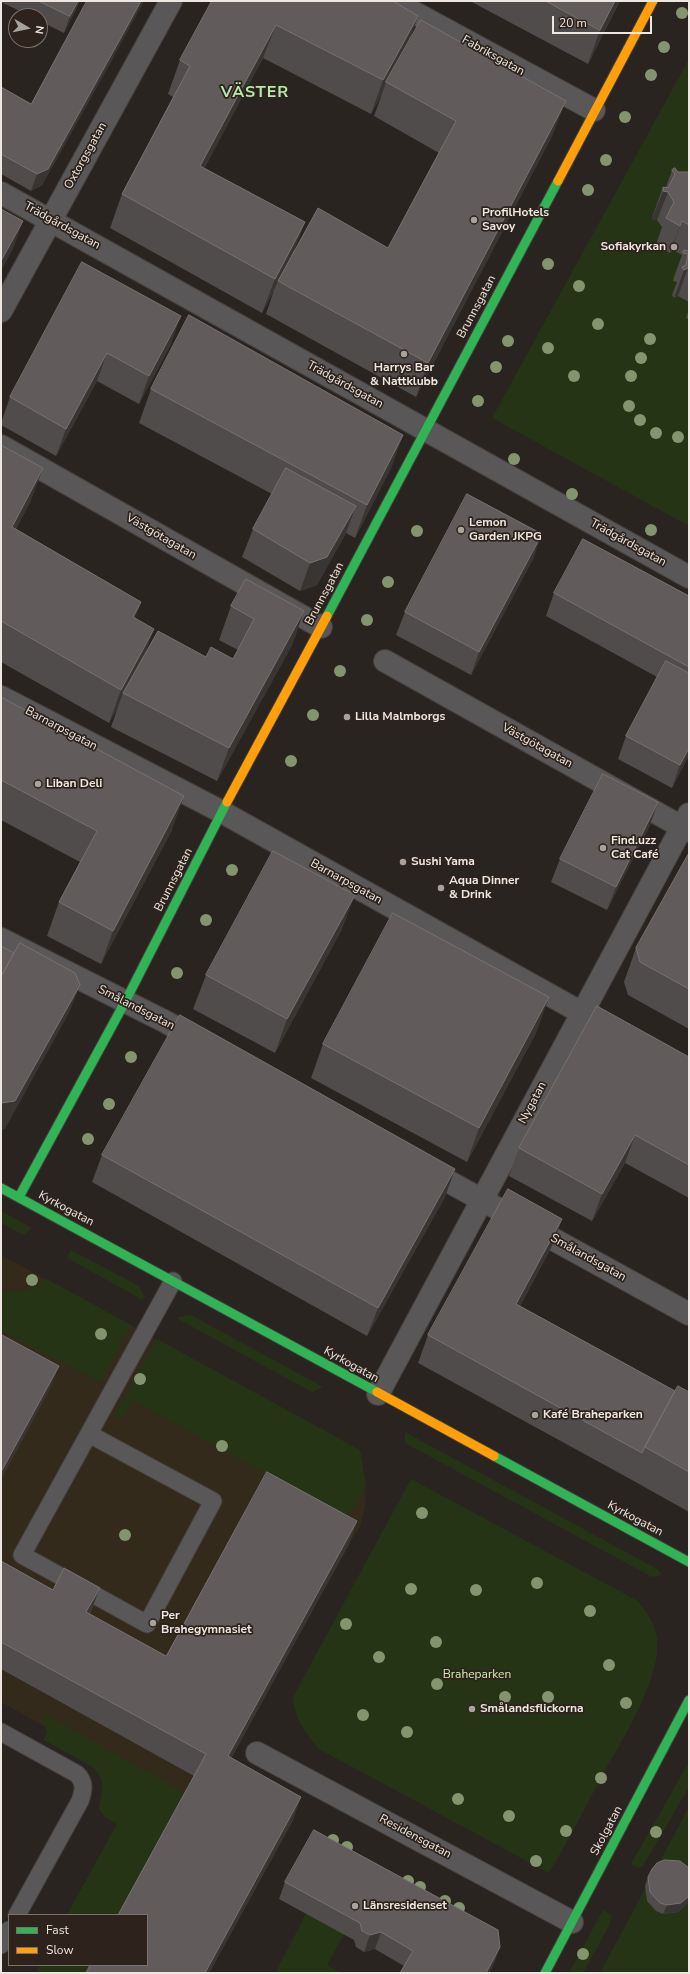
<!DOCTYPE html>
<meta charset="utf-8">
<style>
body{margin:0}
#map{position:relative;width:690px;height:1974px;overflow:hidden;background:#292420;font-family:"Nunito Sans",sans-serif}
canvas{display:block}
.frame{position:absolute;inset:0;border:2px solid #ede6e1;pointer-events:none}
.legend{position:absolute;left:8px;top:1914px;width:140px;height:52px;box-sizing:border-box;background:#2d231c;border:1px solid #7a716b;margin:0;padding:5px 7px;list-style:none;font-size:12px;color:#ede6e1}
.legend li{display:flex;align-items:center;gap:8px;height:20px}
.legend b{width:20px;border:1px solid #7a716b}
.north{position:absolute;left:8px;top:8px;width:40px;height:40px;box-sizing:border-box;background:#2d231c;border:1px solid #7a716b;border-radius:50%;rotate:99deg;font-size:11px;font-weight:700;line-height:16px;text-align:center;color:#ede6e1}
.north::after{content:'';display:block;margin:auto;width:14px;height:18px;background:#a8a29d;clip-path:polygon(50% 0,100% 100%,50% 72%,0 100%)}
.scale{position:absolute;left:552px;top:16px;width:100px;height:18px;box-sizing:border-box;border:2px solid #ede6e1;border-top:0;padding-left:5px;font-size:12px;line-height:14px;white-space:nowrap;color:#ede6e1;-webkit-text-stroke:3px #2d231c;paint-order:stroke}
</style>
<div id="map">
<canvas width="690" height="1974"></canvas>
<div class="frame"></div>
<ul class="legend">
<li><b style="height:5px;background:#30b455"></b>Fast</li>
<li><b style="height:5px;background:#ff9f0a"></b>Slow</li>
</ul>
<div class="north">N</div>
<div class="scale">20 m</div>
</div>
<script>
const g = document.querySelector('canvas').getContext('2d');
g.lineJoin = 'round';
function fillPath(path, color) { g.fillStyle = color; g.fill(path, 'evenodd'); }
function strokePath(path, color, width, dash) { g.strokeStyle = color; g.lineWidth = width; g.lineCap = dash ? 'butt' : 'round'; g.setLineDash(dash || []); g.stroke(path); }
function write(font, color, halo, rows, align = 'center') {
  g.font = font + ' "Nunito Sans",sans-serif'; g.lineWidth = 3.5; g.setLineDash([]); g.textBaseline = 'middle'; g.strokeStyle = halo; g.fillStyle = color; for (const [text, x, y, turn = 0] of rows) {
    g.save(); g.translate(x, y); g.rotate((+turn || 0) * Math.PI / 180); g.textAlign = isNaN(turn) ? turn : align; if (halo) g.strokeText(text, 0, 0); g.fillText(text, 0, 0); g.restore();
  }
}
fillPath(new Path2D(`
 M1 1255 360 1450 366 1485 365 1507 360 1527 349 1544 220 1779 293 1820 209 1973 147 1965V1915L165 1794 1 1702Z`), '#332a1c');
fillPath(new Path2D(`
 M689 59V526L492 418Z
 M1 1211 32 1228 24 1235 1 1223Z
 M71 1250 139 1286 144 1296 143 1300 67 1258Z
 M47 1279 131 1325 101 1382 1 1331V1293L29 1290Z
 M187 1315 193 1316 323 1387 312 1392 176 1318Z
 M157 1339 360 1450 366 1485 355 1507 343 1516 132 1400 122 1419 115 1416Z
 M405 1432 657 1569 662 1575 652 1577 405 1443Z
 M411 1479 638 1601C645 1611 653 1621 656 1632 666 1674 619 1744 600 1780 583 1811 567 1843 549 1873L319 1749C305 1733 294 1717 293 1697Z
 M42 1712 188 1795 122 1915H67L117 1824 105 1817 99 1809C101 1788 109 1783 91 1766L44 1740 47 1733Z
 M689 1762V1787L643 1866 638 1868 631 1864Z
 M689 1807V1973H600Z
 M603 1910 611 1915 610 1924 583 1973H569Z
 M306 1914 344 1934 327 1965 341 1973H275Z
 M40 1965H95L90 1973H36Z`), '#263416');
const lane = new Path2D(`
 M89 1434 213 1501 147 1624 22 1555 173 1281
 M1 1732 77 1774C85 1782 84 1790 80 1801L17 1915
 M1 1945 9 1930`);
const street = new Path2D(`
 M393 1 594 110
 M1 193 689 577
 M1 311 171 1
 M1 446 321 627
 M385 661 689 831
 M1 697 222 812 616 1032
 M1 939 166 1022 199 1041
 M424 1168 689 1314
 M378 1394 689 814
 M257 1753 572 1922`);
const fast = new Path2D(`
 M327 616 558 181
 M1 1188 377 1392
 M19 1197 125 1002 227 802
 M494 1456 689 1562
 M545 1973 689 1700`);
const slow = new Path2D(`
 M558 181 653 1
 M227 802 327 616
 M377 1392 494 1456`);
strokePath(lane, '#443f3c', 19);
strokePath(street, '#443f3c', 24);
strokePath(fast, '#443f3c', 11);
strokePath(slow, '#443f3c', 11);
strokePath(lane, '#595757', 17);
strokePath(street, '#595757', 22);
strokePath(fast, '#30b455', 9);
strokePath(slow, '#ff9f0a', 9);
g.fillStyle = '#83946e';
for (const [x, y] of [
 [682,13],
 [664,47],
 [651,75],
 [625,117],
 [606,160],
 [588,190],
 [548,264],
 [579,286],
 [598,324],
 [650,339],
 [508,341],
 [548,348],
 [641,358],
 [496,367],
 [574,376],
 [631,376],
 [478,401],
 [629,406],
 [640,420],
 [656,433],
 [678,437],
 [514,459],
 [572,494],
 [651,530],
 [417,531],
 [388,582],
 [367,620],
 [340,671],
 [313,715],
 [291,761],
 [232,870],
 [206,920],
 [177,973],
 [131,1057],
 [109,1104],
 [88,1139],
 [32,1280],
 [101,1334],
 [140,1379],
 [222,1446],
 [422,1513],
 [125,1535],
 [537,1583],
 [411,1589],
 [476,1590],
 [590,1611],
 [346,1624],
 [436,1642],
 [379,1657],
 [609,1665],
 [437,1684],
 [505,1697],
 [548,1697],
 [626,1703],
 [363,1715],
 [407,1732],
 [601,1778],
 [458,1799],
 [509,1816],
 [566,1831],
 [656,1832],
 [333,1840],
 [347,1847],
 [536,1861],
 [408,1881],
 [420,1887],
 [445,1901],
 [459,1908],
 [583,1954]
]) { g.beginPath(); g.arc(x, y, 6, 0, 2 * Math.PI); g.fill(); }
fillPath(new Path2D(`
 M1 1H80L64 33 40 21V16H30L1 2Z
 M212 1 418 16 409 41 553 134 416 397 266 314 274 290 262 313 110 228 122 194 173 97 168 94 180 60ZM263 58 371 114 382 94 374 116 439 153 388 248 294 250 305 222 204 168Z
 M470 1H620L588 64Z
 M113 58 42 185 31 191 1 174V87L31 104Z
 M672 170 678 172H689V306H688L689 302 678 296 674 298 672 295 677 282 673 281 674 277 682 255 672 249 670 253 656 245 662 227 657 220 652 219 653 215 663 187H666Z
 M82 262 171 344 139 404 97 381 56 456 1 425V423L10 397Z
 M689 309V319L686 318Z
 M151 389 403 435 391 468 355 538 346 533 317 585 300 591 242 557 253 529 272 494 139 423Z
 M1 445 43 468 30 502 16 529 141 602 135 618 145 653 233 659 238 650 219 640 231 606 304 611 292 645 217 781 111 727 118 707 109 723 1 662Z
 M534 557 471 675 396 635 405 612Z
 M554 593 689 596V755L672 788 618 759 626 736 657 677 546 616Z
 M1 697 172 830 101 964 47 936 59 902 80 862 1 820Z
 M650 825 607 910 551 882 560 859Z
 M689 853V1029L628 995 624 982 636 948Z
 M342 929 275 1053 193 1009 206 975Z
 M537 1031 467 1162 311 1078 323 1044Z
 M689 1057V1198L625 1163 592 1221 509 1176 519 1148Z
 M102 1155 455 1169 445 1197 367 1336 92 1182Z
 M562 1219 552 1246 520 1306 675 1391 689 1392V1512L632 1480 418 1363 428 1335Z
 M357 1521 349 1544 231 1758 293 1820 209 1973H86L194 1776 1 1669V1561L53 1590 100 1588 90 1614 166 1656Z
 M689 1868V1901L688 1903 678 1912 663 1914 656 1911 647 1901 645 1886 648 1877Z
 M285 1882 500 1947 494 1963 489 1973H400L404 1966 375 1949 364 1952 356 1947 354 1940 279 1899Z`), '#504c4b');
fillPath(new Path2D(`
 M78 1H80L64 33 70 16Z
 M141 1H144L113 58 42 185 31 191 37 174Z
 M615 1H620L588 64 600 30Z
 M418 16 406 49 386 82 382 94 371 114 383 80Z
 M276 25 263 58 188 200 200 166Z
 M566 101 553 134 416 397 428 363Z
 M663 191 668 192 657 220 652 219Z
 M23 221 13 249 1 271V261Z
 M682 221 672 249 670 253 680 226Z
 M305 222 292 256 278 281 274 290 262 313 275 279Z
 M688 268 678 296 674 298 684 270Z
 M181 316 171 344 139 404 149 376Z
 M107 353 97 381 56 456 66 429Z
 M403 435 391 468 355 538 367 505Z
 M43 468 30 502 1 558 12 527Z
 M356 506 346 533 317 585 300 591 310 563Z
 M542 534 534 557 471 675 479 652Z
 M141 602 129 636 133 617Z
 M304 611 292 645 217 781 229 748Z
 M154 629 142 663 123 693 118 707 109 723 121 690Z
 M689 748V755L672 788 680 765Z
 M184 796 172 830 101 964 113 931Z
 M658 802 650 825 607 910 616 887Z
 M355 895 342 929 275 1053 287 1019Z
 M80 985 69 1013 5 1129 1 1130V1103Z
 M549 997 537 1031 467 1162 479 1128Z
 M635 1135 625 1163 592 1221 602 1194Z
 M455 1169 445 1197 367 1336 378 1308Z
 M562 1219 552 1246 506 1332 516 1304Z
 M59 1366 50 1389 1 1480V1472Z
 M357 1521 349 1544 220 1779 228 1756Z
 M100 1588 91 1610 78 1635 86 1612Z
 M301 1797 293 1820 209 1973H205Z
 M689 1896V1901L688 1903 678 1912 663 1914 667 1905Z
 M381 1932 375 1949 364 1952 370 1935Z
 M500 1947 494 1963 489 1973H486Z`), '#393533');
const building = new Path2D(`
 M39 1H78L70 16Z
 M87 1H141L119 41 48 169 37 174 1 154V87L31 104Z
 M212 1H393L418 16 383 80 276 25 200 166 305 222 275 279 122 194 190 66 180 60Z
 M546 1H615L600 30Z
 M421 20 566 101 428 363 278 281 318 208 388 248 456 121 386 82Z
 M675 168 678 172H689V225L682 221 680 226 666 218 674 202 668 192 663 191V187L668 188 675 174 672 170Z
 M1 209 23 221 1 261Z
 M684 250 689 251V250V269L688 268 684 270 682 267 686 265 688 254 683 253Z
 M82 262 181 316 149 376 107 353 66 429 10 397Z
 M189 315 403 435 367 505 151 389Z
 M1 445 43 468 12 527 141 602 133 617 154 629 121 690 1 621Z
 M286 468 356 506 327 557 310 563 253 529Z
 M467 494 542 534 479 652 405 612Z
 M583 539 689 596V667L554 593Z
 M246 579 304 611 229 748 123 693 158 631 206 657 211 647 233 659 254 619 231 606Z
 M666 661 689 673V748L680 765 626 736Z
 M1 697 184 796 113 931 59 902 97 831 1 780Z
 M603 774 658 802 616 887 560 859Z
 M273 851 355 895 287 1019 206 975Z
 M689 853V989L640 962 636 948Z
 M393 913 549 997 479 1128 323 1044Z
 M20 943 75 973 80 985 15 1101 1 1103V977Z
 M1 946 14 953 2 975H1Z
 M597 1006 689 1057V1165L635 1135 602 1194 519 1148Z
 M180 1015 455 1169 378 1308 102 1155Z
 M508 1189 562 1219 516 1304 675 1391 645 1447 642 1453 428 1335Z
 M2 1335 59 1366 1 1472V1337Z
 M678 1386 689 1392V1472L645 1447Z
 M267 1472 357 1521 228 1756 301 1797 205 1973H86L90 1965H147V1915H118L206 1754 1 1642V1561L53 1590 64 1568 100 1588 86 1612 166 1656Z
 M314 1830 498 1930 500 1947 486 1973H400L413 1951 381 1932 370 1935 362 1931 360 1923 285 1882Z
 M665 1860 680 1861 689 1868V1896L681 1903 667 1905 660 1903 650 1892 648 1877 652 1869 657 1863Z`);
fillPath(building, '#615c5b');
strokePath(building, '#777270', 1);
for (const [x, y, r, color] of [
 [474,220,4,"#a8a29d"],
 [674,247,4,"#a8a29d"],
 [404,354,4,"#a8a29d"],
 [461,530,4,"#a8a29d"],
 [347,717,4,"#a8a29d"],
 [38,784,4,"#a8a29d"],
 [603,848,4,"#a8a29d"],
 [403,862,4,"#a8a29d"],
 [441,888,4,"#a8a29d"],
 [535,1415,4,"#a8a29d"],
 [153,1623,4,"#a8a29d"],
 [472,1709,4,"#a8a29d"],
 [355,1906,4,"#a8a29d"]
]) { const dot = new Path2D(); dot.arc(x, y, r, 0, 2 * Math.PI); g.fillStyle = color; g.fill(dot); strokePath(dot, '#2d231c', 1.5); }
write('12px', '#ede6e1', '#2d231c', [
 ["Fabriksgatan",493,56,29],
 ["Oxtorgsgatan",86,156,-61],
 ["Trädgårdsgatan",62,226,29],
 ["Brunnsgatan",477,307,-62],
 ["Trädgårdsgatan",345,385,29],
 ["Västgötagatan",161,537,30],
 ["Trädgårdsgatan",628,543,29],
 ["Brunnsgatan",325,594,-62],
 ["Barnarpsgatan",61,729,28],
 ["Västgötagatan",537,746,29],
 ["Brunnsgatan",174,880,-63],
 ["Barnarpsgatan",346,882,29],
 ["Smålandsgatan",136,1008,27],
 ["Nygatan",533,1103,-62],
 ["Kyrkogatan",66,1209,28],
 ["Smålandsgatan",588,1258,29],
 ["Kyrkogatan",351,1365,29],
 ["Kyrkogatan",635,1519,28],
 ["Skolgatan",607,1831,-62],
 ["Residensgatan",415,1837,28]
]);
write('bold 12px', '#ede6e1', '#2d231c', [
 ["ProfilHotels",482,213],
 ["Savoy",482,227],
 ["Sofiakyrkan",666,247,"right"],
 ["Harrys Bar",404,368,"center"],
 ["& Nattklubb",404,382,"center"],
 ["Lemon",469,523],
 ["Garden JKPG",469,537],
 ["Lilla Malmborgs",355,717],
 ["Liban Deli",46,784],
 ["Find.uzz",611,841],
 ["Cat Café",611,855],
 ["Sushi Yama",411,862],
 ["Aqua Dinner",449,881],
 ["& Drink",449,895],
 ["Kafé Braheparken",543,1415],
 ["Per",161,1616],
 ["Brahegymnasiet",161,1630],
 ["Smålandsflickorna",480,1709],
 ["Länsresidenset",363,1906]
], 'left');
write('12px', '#cdefad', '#2d231c', [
 ["Braheparken",477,1675]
]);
g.letterSpacing = '1px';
write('bold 16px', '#b5ecae', '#2d231c', [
 ["VÄSTER",255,93]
]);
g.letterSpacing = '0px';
</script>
